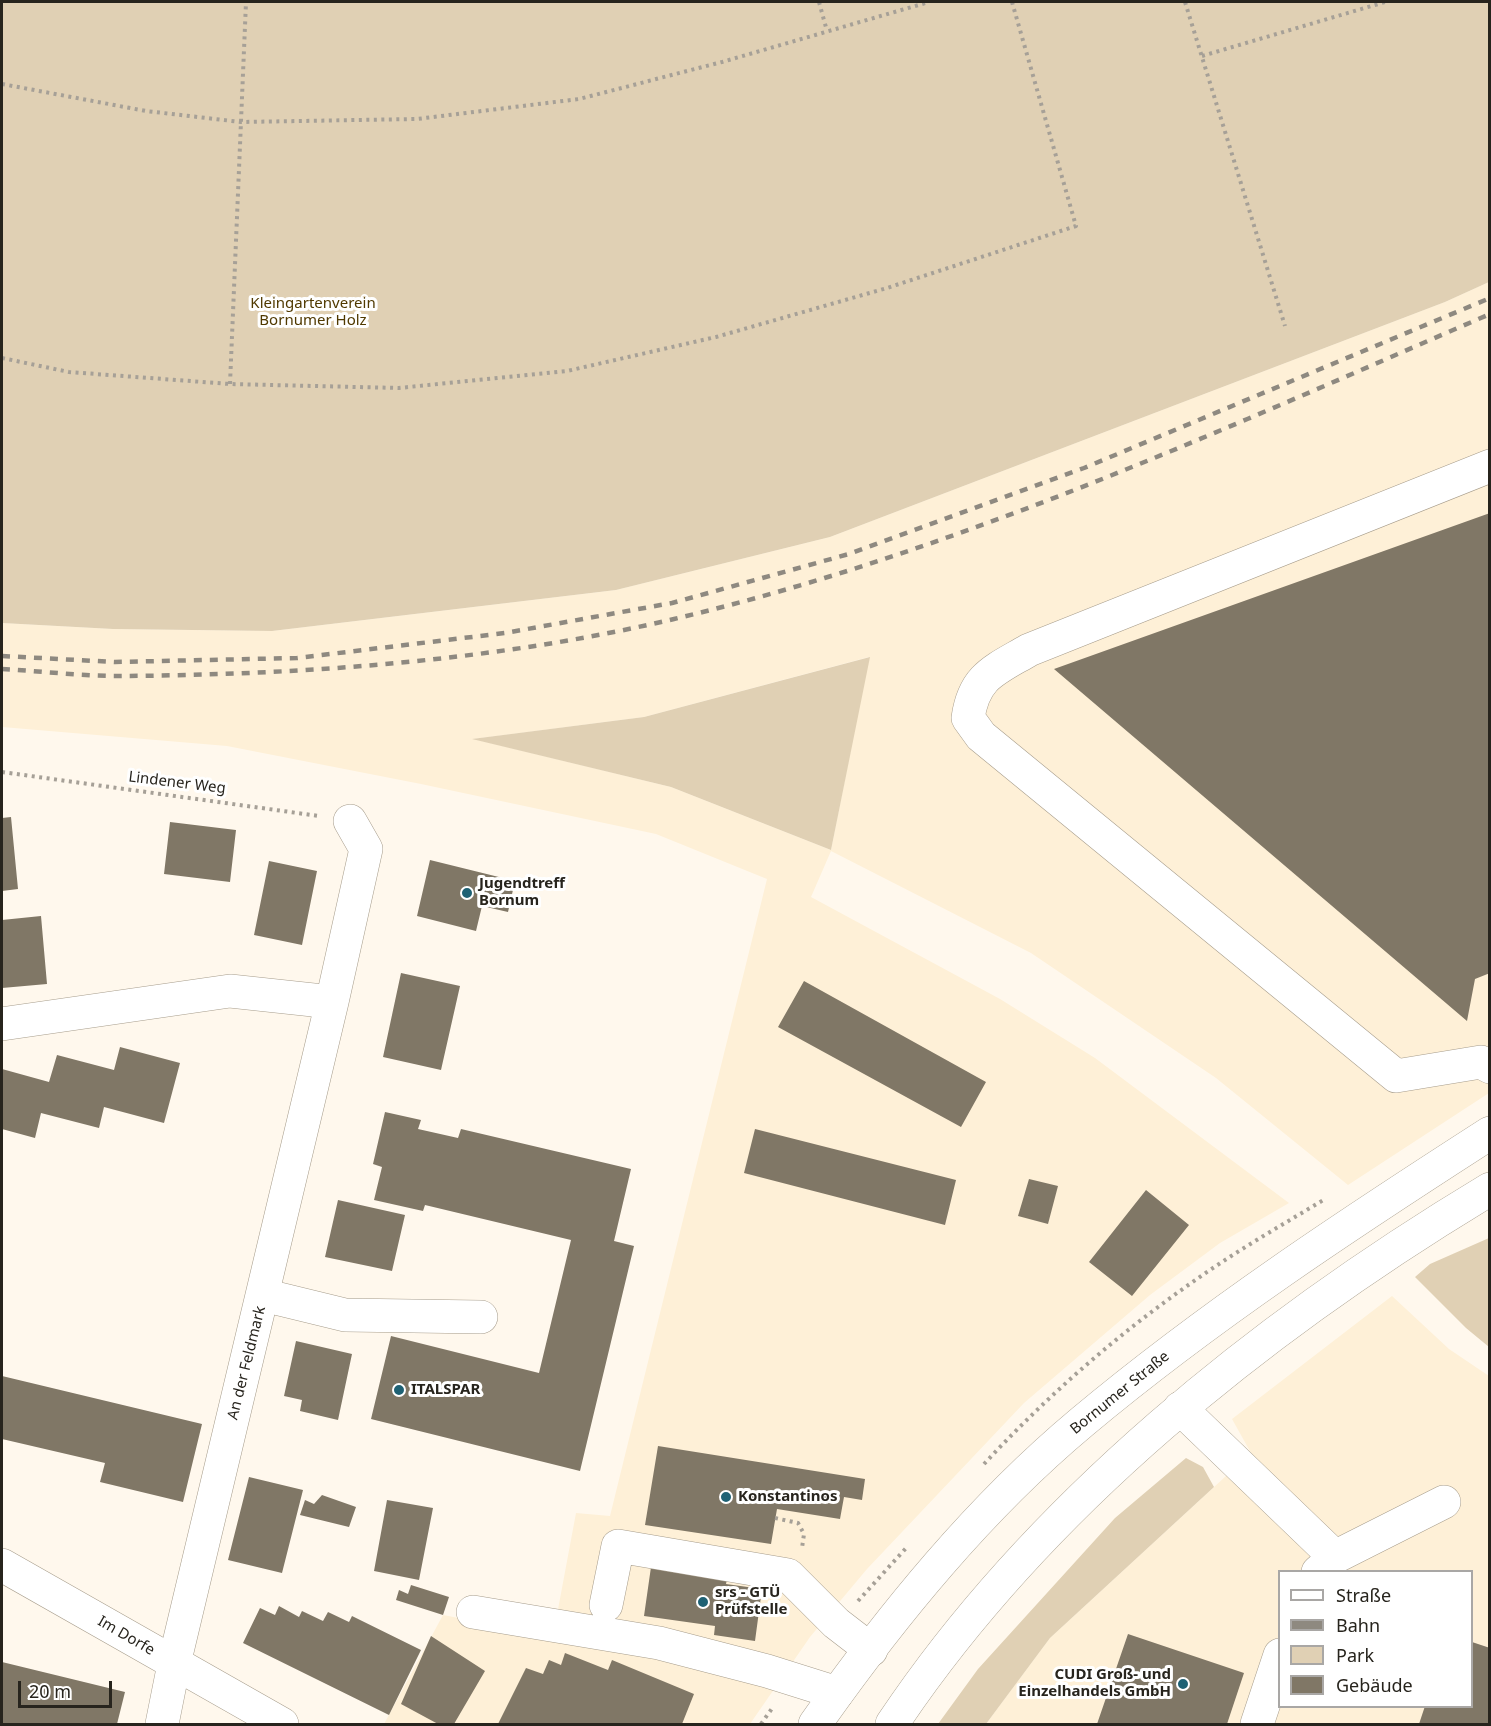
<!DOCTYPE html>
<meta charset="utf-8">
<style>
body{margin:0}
#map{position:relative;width:1491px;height:1726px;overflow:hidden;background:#fff8ed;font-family:"Noto Sans",sans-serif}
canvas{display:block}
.frame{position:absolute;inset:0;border:3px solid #27241d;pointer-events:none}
.legend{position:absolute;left:1278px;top:1570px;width:195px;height:138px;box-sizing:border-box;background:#fff;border:2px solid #a9a7a5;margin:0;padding:8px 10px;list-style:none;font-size:18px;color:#27241d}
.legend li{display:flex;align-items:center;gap:12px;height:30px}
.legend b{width:30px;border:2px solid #a9a7a5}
.scale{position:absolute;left:18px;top:1681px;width:94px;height:27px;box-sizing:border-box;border:3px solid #27241d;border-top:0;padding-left:8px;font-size:18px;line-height:21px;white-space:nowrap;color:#27241d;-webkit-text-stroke:4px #fff;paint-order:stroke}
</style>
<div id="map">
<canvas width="1491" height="1726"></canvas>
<div class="frame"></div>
<ul class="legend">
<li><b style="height:8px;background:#fff"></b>Straße</li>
<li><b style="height:8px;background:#8e8980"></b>Bahn</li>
<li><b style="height:16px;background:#e0d0b4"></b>Park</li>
<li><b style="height:16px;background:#807766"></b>Gebäude</li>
</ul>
<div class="scale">20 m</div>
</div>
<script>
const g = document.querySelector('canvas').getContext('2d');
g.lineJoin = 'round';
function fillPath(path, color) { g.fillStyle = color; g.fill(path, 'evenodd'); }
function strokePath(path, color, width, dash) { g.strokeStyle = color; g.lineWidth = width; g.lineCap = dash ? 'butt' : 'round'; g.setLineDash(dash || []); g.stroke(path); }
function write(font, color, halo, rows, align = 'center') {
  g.font = font + ' "Noto Sans",sans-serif'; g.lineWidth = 6; g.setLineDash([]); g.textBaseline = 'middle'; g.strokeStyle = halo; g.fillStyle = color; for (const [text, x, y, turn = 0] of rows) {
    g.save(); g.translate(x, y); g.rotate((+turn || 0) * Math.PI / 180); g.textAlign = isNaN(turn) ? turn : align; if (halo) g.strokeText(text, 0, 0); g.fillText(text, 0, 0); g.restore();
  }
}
fillPath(new Path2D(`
 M1489 282V1093L1348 1185 1216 1078 1031 953 831 851 811 897 1000 999 1095 1058 1289 1203 1220 1243 1150 1295 1024 1403 867 1569 810 1637 750 1724H384L443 1615 553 1636 576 1513 610 1516 767 879 656 834 421 784 227 746 2 727V623L113 629 272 631 616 590 830 537 1445 302ZM869 657 831 850 671 787 474 739 644 717Z
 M1392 1296 1449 1349 1489 1376V1724H986L1050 1638 1251 1453 1232 1419ZM1280 1572H1472V1706H1280Z`), '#fef0d7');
fillPath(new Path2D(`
 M2 2H1489V282L1445 302 830 537 616 590 272 631 113 629 2 623Z
 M870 657 831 850 671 787 472 739 644 717Z
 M1489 1238V1347L1466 1328 1415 1277 1430 1264Z
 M1186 1458 1203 1467 1214 1487 1050 1638 986 1724H938L978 1669 1115 1518Z`), '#e0d0b4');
fillPath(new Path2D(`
 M1490 513V973L1475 979 1467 1021 1054 669Z
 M11 817 18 889 2 891V818Z
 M170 822 236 830 230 882 164 874Z
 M430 860 515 881 508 912 482 906 476 931 417 916Z
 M269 861 317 871 302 945 254 935Z
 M41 916 47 984 2 988V920Z
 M401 973 460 986 441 1070 383 1057Z
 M804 981 986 1082 961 1127 778 1027Z
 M120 1047 180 1063 164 1123 104 1107 99 1128 41 1113 35 1138 2 1129V1069L49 1082 57 1055 114 1070Z
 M385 1112 421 1120 418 1129 458 1138 461 1129 631 1169 614 1241 634 1246 580 1471 371 1419 391 1336 539 1373 571 1240 425 1205 423 1211 374 1200 382 1167 373 1164Z
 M755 1129 956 1180 945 1225 744 1173Z
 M1029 1179 1058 1186 1048 1224 1018 1216Z
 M1146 1190 1189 1225 1132 1296 1089 1262Z
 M338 1200 405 1215 392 1271 325 1257Z
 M296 1341 352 1354 338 1420 300 1411 302 1400 284 1396Z
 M2 1376 202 1424 183 1502 100 1482 105 1463 2 1439Z
 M658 1446 865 1479 862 1500 844 1497 840 1519 777 1509 771 1544 645 1525Z
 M249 1477 303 1490 282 1573 228 1560Z
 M322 1495 356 1507 349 1527 300 1515 305 1500 314 1504Z
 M387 1500 433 1508 419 1580 374 1571Z
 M651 1567 727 1579 726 1584 762 1589 755 1641 714 1635 715 1626 644 1616Z
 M411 1585 449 1597 443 1615 396 1600 399 1590 408 1594Z
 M279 1606 299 1617 302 1611 323 1621 328 1612 349 1622 352 1616 421 1650 389 1715 243 1643 260 1608 275 1615Z
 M1128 1634 1244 1673 1227 1724H1097Z
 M431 1636 485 1671 454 1724H438L401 1704Z
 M1472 1642 1490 1648V1724H1419L1425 1706H1472Z
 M565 1653 608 1670 612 1660 694 1694 682 1724H498L526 1668 543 1674 549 1660 561 1665Z
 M2 1662 125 1692 117 1724H2Z`), '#807766');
const minor = new Path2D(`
 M1490 466 1029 650C995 670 974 676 968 718L981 736 1396 1076 1481 1062 1490 1067
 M332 1002 366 849 350 821
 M2 1024 230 991 332 1002 174 1664 162 1724
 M263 1295 345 1315 481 1317
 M1180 1408 1335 1557
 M2 1565 282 1724
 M1318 1572 1335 1557 1444 1502
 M606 1605 618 1546 788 1575 836 1623 871 1650
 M473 1612 659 1643 767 1671 837 1693
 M1257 1724 1280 1655`);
const major = new Path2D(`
 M815 1724C892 1615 979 1508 1082 1422 1210 1315 1350 1223 1490 1133
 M892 1724C1039 1504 1264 1325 1490 1189`);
strokePath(minor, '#a79d8c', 34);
strokePath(major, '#a79d8c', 34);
strokePath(new Path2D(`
 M819 2 827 31
 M1185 2 1285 326
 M1202 56 1385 2
 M2 84 146 111 241 122 417 119 579 99 722 62 929 2
 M2 358 69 372 230 384 399 388 567 371 716 337 887 288 1076 226 1012 2
 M230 384 246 2
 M2 772 319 816
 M984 1464C1047 1396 1120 1332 1197 1279 1238 1250 1282 1225 1325 1199
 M775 1518 798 1523 804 1534 802 1548
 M858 1601 907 1547
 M761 1724 773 1707`), '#a6a097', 4, [3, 4.5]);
strokePath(minor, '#fff', 33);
strokePath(major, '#fff', 33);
strokePath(new Path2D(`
 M2 656 115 662 297 658 505 633 672 603 849 554 1084 468 1490 298
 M2 669C40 671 79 676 118 676 301 675 496 661 674 619 957 552 1224 429 1490 314`), '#8e8980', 4.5, [8, 8]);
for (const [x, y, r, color] of [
 [467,893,6,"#1e6174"],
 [399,1390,6,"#1e6174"],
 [726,1497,6,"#1e6174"],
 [703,1602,6,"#1e6174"],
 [1183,1684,6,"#1e6174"]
]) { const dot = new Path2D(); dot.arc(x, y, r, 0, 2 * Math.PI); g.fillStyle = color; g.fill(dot); strokePath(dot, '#fff', 2); }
write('15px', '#503900', '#fff', [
 ["Kleingartenverein",313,304],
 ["Bornumer Holz",313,321]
]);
write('15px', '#27241d', '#fff', [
 ["Lindener Weg",177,783,7],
 ["An der Feldmark",247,1363,-76],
 ["Bornumer Straße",1120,1393,-39],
 ["Im Dorfe",126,1636,30]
]);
write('bold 15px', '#27241d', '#fff', [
 ["Jugendtreff",479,884],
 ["Bornum",479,901],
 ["ITALSPAR",411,1390],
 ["Konstantinos",738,1497],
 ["srs - GTÜ",715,1593],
 ["Prüfstelle",715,1610],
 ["CUDI Groß- und",1171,1675,"right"],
 ["Einzelhandels GmbH",1171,1692,"right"]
], 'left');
</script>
